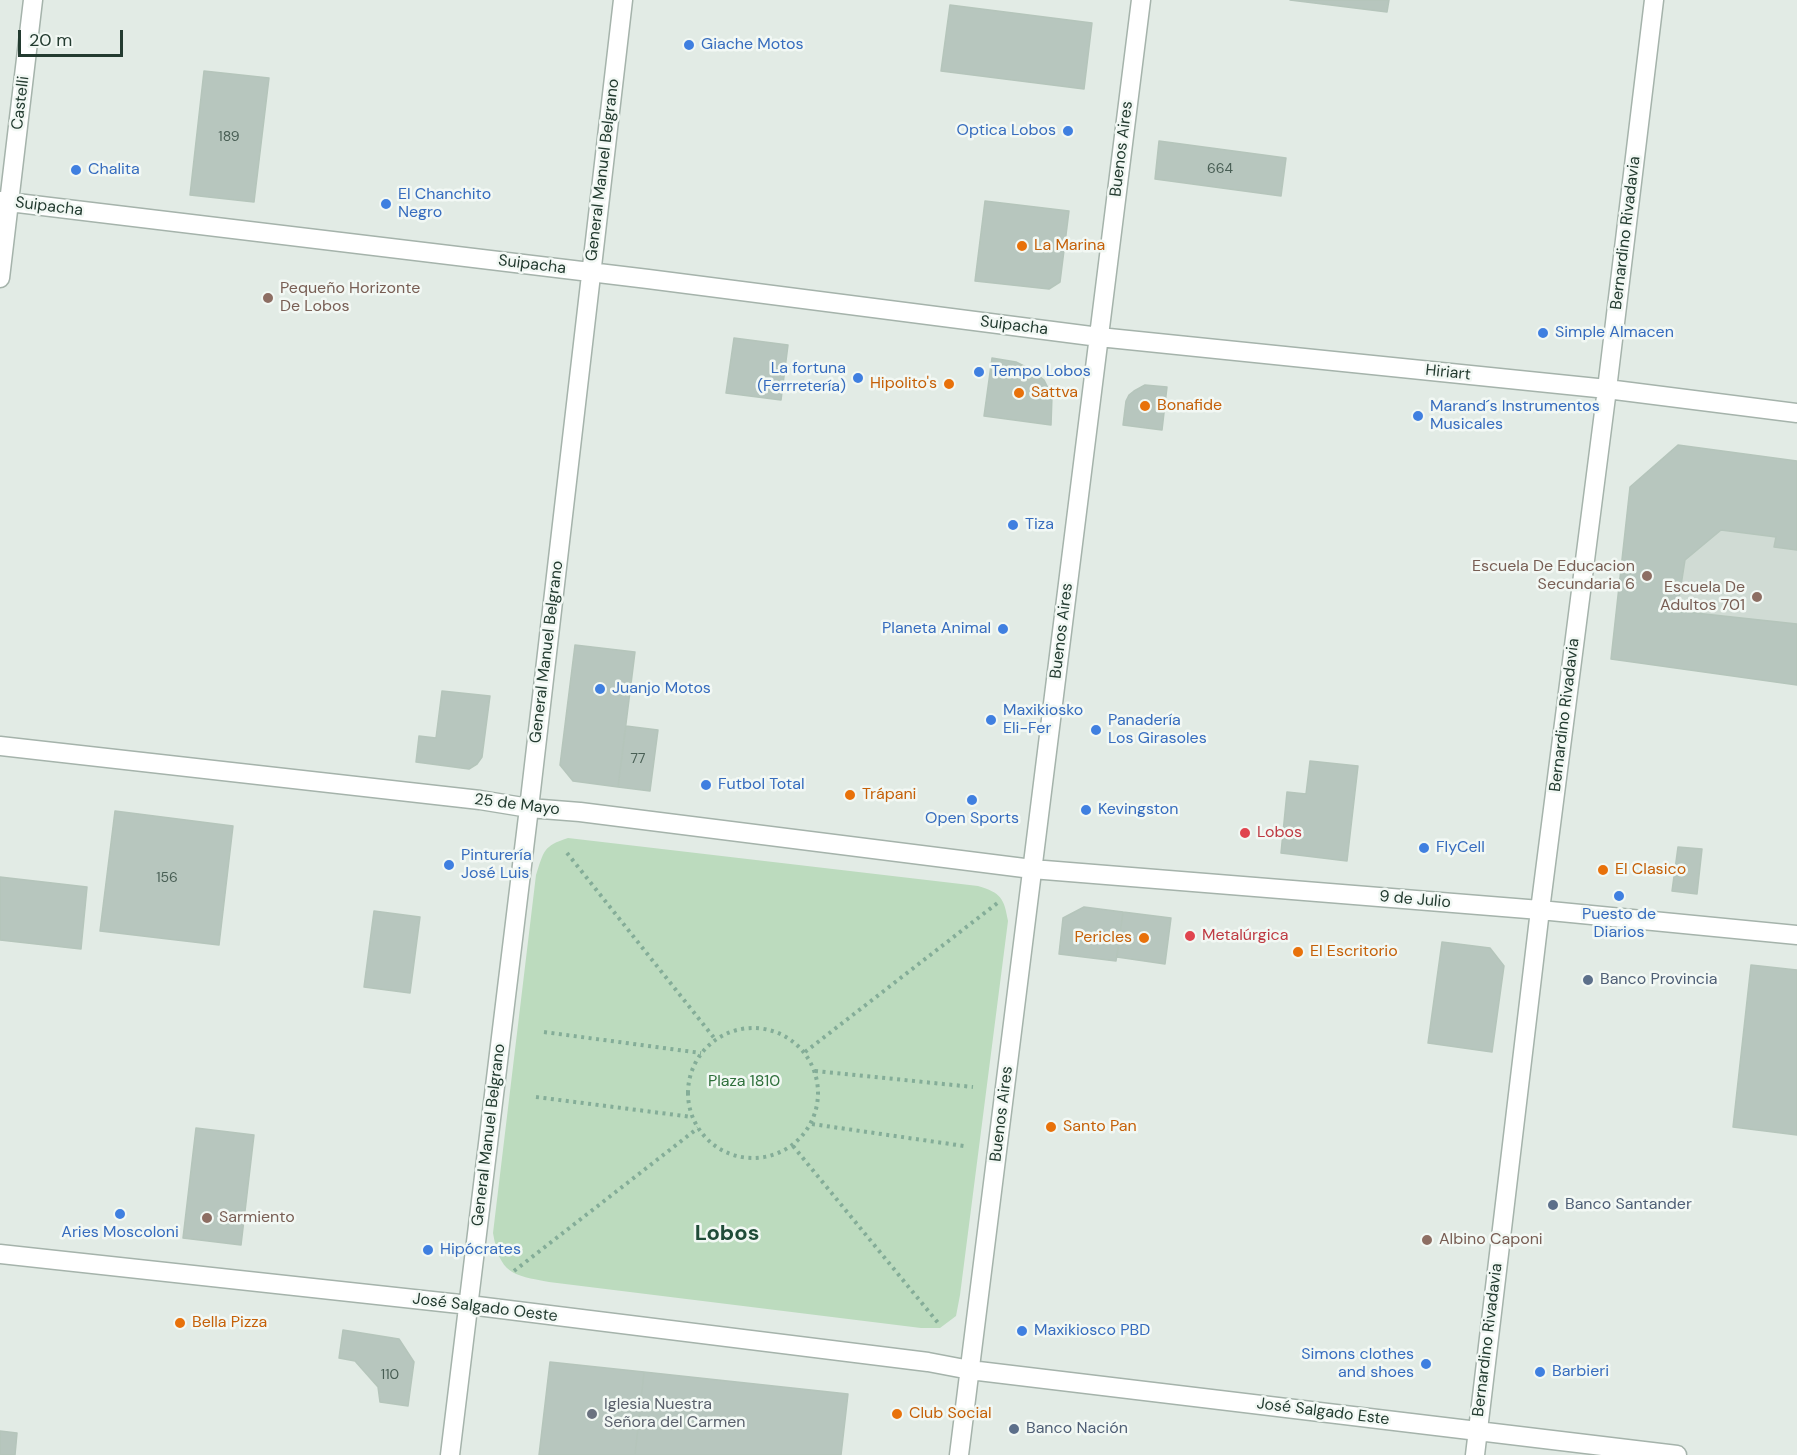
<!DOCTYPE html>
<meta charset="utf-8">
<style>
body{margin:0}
#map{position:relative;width:1797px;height:1455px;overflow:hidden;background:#e2ebe5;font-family:"DM Sans",sans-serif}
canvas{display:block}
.scale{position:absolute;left:18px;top:30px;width:105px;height:27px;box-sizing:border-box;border:3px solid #233b30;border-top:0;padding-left:8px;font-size:18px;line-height:21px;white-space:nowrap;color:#233b30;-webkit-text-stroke:4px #f2f8f4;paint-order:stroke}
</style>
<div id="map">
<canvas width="1797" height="1455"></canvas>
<div class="scale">20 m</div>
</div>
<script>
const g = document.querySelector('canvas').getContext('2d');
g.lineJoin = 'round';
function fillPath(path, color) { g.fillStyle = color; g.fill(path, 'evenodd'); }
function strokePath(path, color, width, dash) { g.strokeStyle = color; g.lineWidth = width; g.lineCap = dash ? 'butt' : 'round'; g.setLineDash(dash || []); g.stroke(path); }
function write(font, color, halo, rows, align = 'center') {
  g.font = font + ' "DM Sans",sans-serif'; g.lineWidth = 5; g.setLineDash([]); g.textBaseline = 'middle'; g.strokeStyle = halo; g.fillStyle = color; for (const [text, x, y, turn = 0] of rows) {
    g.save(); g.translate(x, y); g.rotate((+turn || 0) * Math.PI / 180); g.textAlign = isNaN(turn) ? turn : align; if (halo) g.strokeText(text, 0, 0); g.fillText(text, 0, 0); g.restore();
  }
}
fillPath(new Path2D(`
 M1797 461V685L1611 659 1630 487Z`), '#d0dbd4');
fillPath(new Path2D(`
 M568 838 978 886C1001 893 1004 898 1008 921L960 1295 956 1316 940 1328H921L549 1282C512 1275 500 1274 493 1233L536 875C544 851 543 846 568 838Z`), '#bcdbbe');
const building = new Path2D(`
 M1290 0H1389L1387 12Z
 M950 5 1092 23 1084 89 941 71Z
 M204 71 269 78 254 202 190 195Z
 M1159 141 1286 158 1281 196 1155 179Z
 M985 201 1069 211 1060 282 1049 289 975 281Z
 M734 338 788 345 781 400 726 393Z
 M992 358 1016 362 1030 369 1044 380 1052 396 1051 425 984 416Z
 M1145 385 1167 387 1162 430 1123 425 1126 401 1129 395 1134 391Z
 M1678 445 1797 461V550L1774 547 1776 537 1721 530 1685 560 1677 611 1797 624V685L1611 659 1630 487Z
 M575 645 635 652 618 787 573 781 560 765Z
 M442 691 490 696 482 757 477 764 469 769 416 762 419 736 436 738Z
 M626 726 658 730 650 791 618 787Z
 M1310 761 1358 766 1347 861 1281 853 1287 792 1306 794Z
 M115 811 233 826 219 945 100 931Z
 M1678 847 1702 849 1697 894 1672 891Z
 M0 877 87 887 81 949 0 940Z
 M1084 907 1123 912 1116 961 1059 954 1063 918Z
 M374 911 420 917 410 993 364 987Z
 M1123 912 1171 918 1165 964 1117 957Z
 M1442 942 1490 948 1504 966 1492 1052 1428 1043Z
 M1751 965 1797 970V1135L1733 1127Z
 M196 1128 254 1135 241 1245 183 1238Z
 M343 1330 399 1339 414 1362 408 1406 380 1402 378 1387 355 1361 339 1358Z
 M550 1362 644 1372 635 1455H539Z
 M644 1372 848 1394 841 1455H635Z
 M0 1431 17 1433 15 1455H0Z`);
fillPath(building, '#b7c6be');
strokePath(building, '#b5c5bb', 1.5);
const minor = new Path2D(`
 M0 201 648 279 1099 337 1607 389 1797 413
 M0 278 33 0
 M0 746 480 800 529 808 580 812 1032 869 1540 910 1797 935
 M0 1254 469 1305 928 1362 970 1370 1677 1455
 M450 1455 529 808 623 0
 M959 1455 1141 0
 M1475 1455 1540 910 1607 389 1654 0`);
strokePath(minor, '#a5b3ab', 21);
strokePath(new Path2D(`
 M567 853 715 1039
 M688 1093a65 65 0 1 1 130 0a65 65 0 1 1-130 0Z
 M544 1032 701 1053
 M805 1052 1000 901
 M815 1071 973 1087
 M536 1097 692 1117
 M812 1124 964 1146
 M793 1146 939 1324
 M514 1271 698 1128`), '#84ad98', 4, [3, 4.5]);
strokePath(minor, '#fff', 18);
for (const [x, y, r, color] of [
 [689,45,6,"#3f7fe0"],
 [1068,131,6,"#3f7fe0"],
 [76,170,6,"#3f7fe0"],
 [386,204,6,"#3f7fe0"],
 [1022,246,6,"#e8710a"],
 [268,298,6,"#8d6e63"],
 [1543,333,6,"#3f7fe0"],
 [979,372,6,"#3f7fe0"],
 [858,378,6,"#3f7fe0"],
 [949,384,6,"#e8710a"],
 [1019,393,6,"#e8710a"],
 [1145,406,6,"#e8710a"],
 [1418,416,6,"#3f7fe0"],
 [1013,525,6,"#3f7fe0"],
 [1647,576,6,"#8d6e63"],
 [1757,597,6,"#8d6e63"],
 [1003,629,6,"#3f7fe0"],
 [600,689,6,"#3f7fe0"],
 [991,720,6,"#3f7fe0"],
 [1096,730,6,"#3f7fe0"],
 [706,785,6,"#3f7fe0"],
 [850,795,6,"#e8710a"],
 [972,800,6,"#3f7fe0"],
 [1086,810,6,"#3f7fe0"],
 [1245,833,6,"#e0444e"],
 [1424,848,6,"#3f7fe0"],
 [449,865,6,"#3f7fe0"],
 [1603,870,6,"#e8710a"],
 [1619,896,6,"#3f7fe0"],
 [1190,936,6,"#e0444e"],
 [1144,938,6,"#e8710a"],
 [1298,952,6,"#e8710a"],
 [1588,980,6,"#5c6f8a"],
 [1051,1127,6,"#e8710a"],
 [1553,1205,6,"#5c6f8a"],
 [120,1214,6,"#3f7fe0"],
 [207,1218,6,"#8d6e63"],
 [1427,1240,6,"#8d6e63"],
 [428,1250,6,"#3f7fe0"],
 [180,1323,6,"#e8710a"],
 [1022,1331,6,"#3f7fe0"],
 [1426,1364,6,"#3f7fe0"],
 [1540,1372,6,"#3f7fe0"],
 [592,1414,6,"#6b7280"],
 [897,1414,6,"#e8710a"],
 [1014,1429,6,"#5c6f8a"]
]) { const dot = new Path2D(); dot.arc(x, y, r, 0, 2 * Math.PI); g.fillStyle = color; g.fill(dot); strokePath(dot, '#f2f8f4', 2); }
write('14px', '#485e54', null, [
 ["189",229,137],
 ["664",1220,169],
 ["77",638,759],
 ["156",167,878],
 ["110",390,1375]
]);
write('16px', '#366cbe', '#f2f8f4', [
 ["Giache Motos",701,45],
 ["Optica Lobos",1056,131,"right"],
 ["Chalita",88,170],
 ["El Chanchito",398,195],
 ["Negro",398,213],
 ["Simple Almacen",1555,333],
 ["La fortuna",846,369,"right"],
 ["(Ferrretería)",846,387,"right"],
 ["Tempo Lobos",991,372],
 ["Marand´s Instrumentos",1430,407],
 ["Musicales",1430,425],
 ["Tiza",1025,525],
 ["Planeta Animal",991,629,"right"],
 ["Juanjo Motos",612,689],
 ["Maxikiosko",1003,711],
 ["Eli-Fer",1003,729],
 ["Panadería",1108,721],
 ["Los Girasoles",1108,739],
 ["Futbol Total",718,785],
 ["Kevingston",1098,810],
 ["Open Sports",972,819,"center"],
 ["FlyCell",1436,848],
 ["Pinturería",461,856],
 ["José Luis",461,874],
 ["Puesto de",1619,915,"center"],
 ["Diarios",1619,933,"center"],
 ["Aries Moscoloni",120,1233,"center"],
 ["Hipócrates",440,1250],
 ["Maxikiosco PBD",1034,1331],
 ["Simons clothes",1414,1355,"right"],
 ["and shoes",1414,1373,"right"],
 ["Barbieri",1552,1372]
], 'left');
write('16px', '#233b30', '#f2f8f4', [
 ["Castelli",21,103,-83],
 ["Buenos Aires",1122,149,-83],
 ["General Manuel Belgrano",603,170,-83],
 ["Suipacha",49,207,7],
 ["Bernardino Rivadavia",1626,233,-83],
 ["Suipacha",532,265,7],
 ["Suipacha",1014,326,7],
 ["Hiriart",1448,373,6],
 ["Buenos Aires",1062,631,-83],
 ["General Manuel Belgrano",547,652,-83],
 ["Bernardino Rivadavia",1565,715,-83],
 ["25 de Mayo",517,805,7],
 ["9 de Julio",1415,900,5],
 ["Buenos Aires",1002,1114,-83],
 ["General Manuel Belgrano",489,1135,-83],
 ["José Salgado Oeste",485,1308,7],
 ["Bernardino Rivadavia",1488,1340,-83],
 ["José Salgado Este",1323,1412,7]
]);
write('16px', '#c56008', '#f2f8f4', [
 ["La Marina",1034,246],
 ["Hipolito's",937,384,"right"],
 ["Sattva",1031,393],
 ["Bonafide",1157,406],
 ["Trápani",862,795],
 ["El Clasico",1615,870],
 ["Pericles",1132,938,"right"],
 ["El Escritorio",1310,952],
 ["Santo Pan",1063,1127],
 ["Bella Pizza",192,1323],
 ["Club Social",909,1414]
], 'left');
write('16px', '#785e54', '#f2f8f4', [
 ["Pequeño Horizonte",280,289],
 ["De Lobos",280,307],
 ["Escuela De Educacion",1635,567,"right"],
 ["Secundaria 6",1635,585,"right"],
 ["Escuela De",1745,588,"right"],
 ["Adultos 701",1745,606,"right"],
 ["Sarmiento",219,1218],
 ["Albino Caponi",1439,1240]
], 'left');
write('16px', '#be3a42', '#f2f8f4', [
 ["Lobos",1257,833],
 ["Metalúrgica",1202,936]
], 'left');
write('16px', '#4e5e75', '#f2f8f4', [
 ["Banco Provincia",1600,980],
 ["Banco Santander",1565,1205],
 ["Banco Nación",1026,1429]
], 'left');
write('16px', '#2f703c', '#f2f8f4', [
 ["Plaza 1810",744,1082]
]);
write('16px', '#5b616d', '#f2f8f4', [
 ["Iglesia Nuestra",604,1405],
 ["Señora del Carmen",604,1423]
], 'left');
write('bold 22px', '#204c39', '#f2f8f4', [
 ["Lobos",727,1234]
]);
</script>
